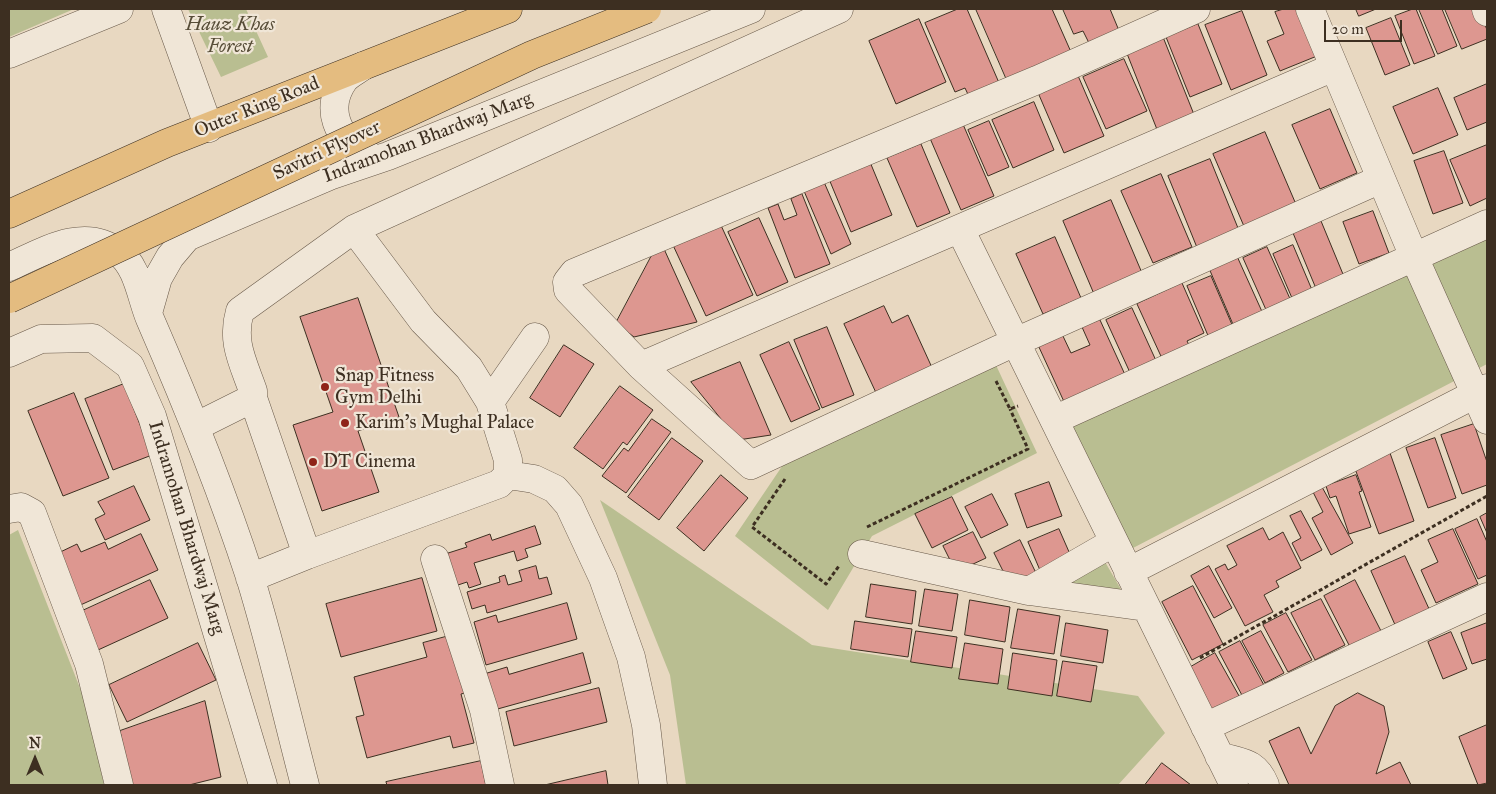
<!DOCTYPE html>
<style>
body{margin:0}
#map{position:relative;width:1496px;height:794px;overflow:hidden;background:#e8d8c1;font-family:"IM FELL Great Primer",serif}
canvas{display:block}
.frame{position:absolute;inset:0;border:10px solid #3d2f21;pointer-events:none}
.north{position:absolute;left:10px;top:734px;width:50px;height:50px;-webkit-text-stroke:4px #f0e6d7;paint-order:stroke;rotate:0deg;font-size:14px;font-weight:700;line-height:20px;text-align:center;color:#3d2f21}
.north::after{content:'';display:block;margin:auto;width:18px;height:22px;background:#3d2f21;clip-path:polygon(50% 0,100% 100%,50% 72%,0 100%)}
.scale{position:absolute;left:1324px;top:20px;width:78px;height:22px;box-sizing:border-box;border:2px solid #3d2f21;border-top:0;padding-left:6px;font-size:15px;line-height:18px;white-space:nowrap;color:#3d2f21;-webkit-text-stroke:4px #f0e6d7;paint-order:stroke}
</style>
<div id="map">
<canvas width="1496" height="794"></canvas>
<div class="frame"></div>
<div class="north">N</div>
<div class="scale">20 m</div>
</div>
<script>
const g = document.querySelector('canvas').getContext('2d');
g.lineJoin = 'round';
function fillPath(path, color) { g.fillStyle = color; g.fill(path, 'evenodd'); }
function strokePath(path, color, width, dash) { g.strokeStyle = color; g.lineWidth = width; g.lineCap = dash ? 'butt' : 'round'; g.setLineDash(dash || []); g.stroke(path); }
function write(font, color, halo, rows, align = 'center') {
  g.font = font + ' "IM FELL Great Primer",serif'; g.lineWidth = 4.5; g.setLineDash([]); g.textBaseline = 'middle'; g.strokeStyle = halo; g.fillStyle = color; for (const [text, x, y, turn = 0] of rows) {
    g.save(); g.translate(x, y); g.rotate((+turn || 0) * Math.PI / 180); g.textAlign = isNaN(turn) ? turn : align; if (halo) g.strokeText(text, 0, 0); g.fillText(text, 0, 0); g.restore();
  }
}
fillPath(new Path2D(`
 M9 9H74L9 37Z
 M188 9H246L268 57 221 77Z
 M1487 231V364L1133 548 1068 429Z
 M995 363 1037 453 872 536 828 610 735 536 793 450Z
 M600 500 812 645 1138 696 1165 733 1118 785H686L670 675Z
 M18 530 87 706 104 785H9V535Z
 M1101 555 1126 598 1046 584Z`), '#b9be91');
const building = new Path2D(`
 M958 9H967L1003 92 973 105 965 88 955 92 925 23Z
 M976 9H1052L1071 52 1007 80Z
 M1063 9H1110L1120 33 1090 45 1083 31 1074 34Z
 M1284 9H1298L1317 56 1280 71 1267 41 1284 34 1275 12Z
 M1356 9H1376L1359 16Z
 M1413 9H1416L1435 56 1414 64 1395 16Z
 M1419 9H1442L1457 46 1438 54Z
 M1445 9H1479L1487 30V39L1462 49Z
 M1242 11 1267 75 1231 90 1205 25Z
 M1391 18 1410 65 1385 75 1366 28Z
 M919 19 946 82 896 104 869 41Z
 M1198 24 1222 84 1190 97 1166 37Z
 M1163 37 1195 117 1158 132 1126 51Z
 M1124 59 1147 111 1106 129 1083 77Z
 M1076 71 1104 136 1064 153 1036 88Z
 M1487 84V122L1467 130 1454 98Z
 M1438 88 1458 135 1413 154 1393 107Z
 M1034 102 1054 150 1013 168 992 120Z
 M1330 109 1357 173 1320 189 1292 125Z
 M989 121 1009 167 988 176 968 130Z
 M962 122 994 196 961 210 929 136Z
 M1265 132 1298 209 1246 231 1213 154Z
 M921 144 950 213 917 227 887 158Z
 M1487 145V198L1470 206 1450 160Z
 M1444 151 1463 203 1433 214 1414 161Z
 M1210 159 1240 233 1198 250 1168 176Z
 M870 162 892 215 851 232 829 179Z
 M1161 174 1192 247 1153 263 1121 191Z
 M824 182 851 244 831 254 804 191Z
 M802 194 830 264 795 278 768 208 778 204 784 220 797 215 791 199Z
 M1111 200 1142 273 1094 294 1063 221Z
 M1373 211 1389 253 1359 264 1343 222Z
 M759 218 788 282 757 296 728 232Z
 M719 221 753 295 706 316 672 243Z
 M1321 221 1345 279 1317 291 1293 233Z
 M1055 237 1081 298 1043 314 1016 254Z
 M660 240 697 322 634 337 616 323Z
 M1293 245 1315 297 1295 305 1273 254Z
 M1267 247 1291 301 1267 312 1243 258Z
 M1236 254 1264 316 1235 329 1208 266Z
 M1211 276 1233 327 1209 338 1187 286Z
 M1182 283 1204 333 1187 341 1193 353 1165 365 1137 304Z
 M358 298 399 417 358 431 379 492 322 511 293 425 333 412 300 317Z
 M884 306 892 323 908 315 934 372 878 397 844 324Z
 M1132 308 1158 365 1132 377 1106 320Z
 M1100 320 1127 379 1066 406 1038 345 1062 334 1071 353 1090 345 1082 327Z
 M827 327 854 395 822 408 794 340Z
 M789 342 820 409 791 422 760 355Z
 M564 345 594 364 560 417 530 398Z
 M740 362 771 435 738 440 691 382Z
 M124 384 152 455 113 470 85 399Z
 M620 386 653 410 627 445 623 442 603 469 574 448Z
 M74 393 109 478 63 496 28 411Z
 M652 419 671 432 626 493 602 476 624 448 628 451Z
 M1474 424 1487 462V485L1462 494 1441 435Z
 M672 438 703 461 659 520 628 497Z
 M1435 438 1456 498 1428 508 1406 448Z
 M1390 453 1414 521 1379 534 1354 466Z
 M721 475 748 498 704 551 677 528Z
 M1356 475 1362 491 1359 492 1371 527 1349 534 1336 496 1330 498 1326 486Z
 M1049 482 1062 516 1027 528 1015 494Z
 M134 486 150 520 105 540 95 519 105 514 98 502Z
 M1322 487 1353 543 1331 555 1312 518 1323 512 1313 492Z
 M992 494 1008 525 981 538 965 507Z
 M952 497 968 530 932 548 915 514Z
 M1301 511 1322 550 1301 561 1292 543 1301 538 1290 516Z
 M1487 513V533L1480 517Z
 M1477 519 1487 542V575L1478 579 1455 529Z
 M535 526 541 544 525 549 528 557 517 561 514 551 474 563 481 584 469 588 467 582 452 587 442 555 467 547 465 543 490 534 492 540Z
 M1263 528 1269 540 1283 532 1301 568 1276 581 1279 587 1264 595 1273 612 1245 626 1215 569 1225 564 1228 570 1237 565 1227 546Z
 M1059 529 1073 561 1042 575 1028 542Z
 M1453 529 1478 584 1436 603 1421 570 1438 562 1428 540Z
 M973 532 986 558 956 572 943 546Z
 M141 534 158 570 76 607 52 556 77 544 81 552 105 542 108 549Z
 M1020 540 1036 573 1010 585 994 553Z
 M1405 556 1430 611 1396 627 1371 571Z
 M536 566 539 579 547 577 552 594 487 613 485 605 472 609 467 592 500 582 499 577 505 575 508 585 522 581 519 571Z
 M1209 566 1232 608 1214 618 1191 576Z
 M422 578 437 631 341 657 326 604Z
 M150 580 168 618 98 650 80 612Z
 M1355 580 1381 631 1350 647 1324 596Z
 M871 584 916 591 912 624 866 617Z
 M1193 586 1223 644 1192 660 1162 602Z
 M925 589 958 594 952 631 919 626Z
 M1321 599 1345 645 1315 660 1291 613Z
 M970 600 1010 607 1005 642 965 635Z
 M567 603 577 639 486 665 474 622 496 615 498 622Z
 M1018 609 1060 616 1054 654 1011 648Z
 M1286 613 1312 660 1288 672 1263 625Z
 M855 621 912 629 908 657 851 649Z
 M1066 623 1108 630 1103 663 1061 656Z
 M1487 623V659L1472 664 1461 633Z
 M916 631 957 637 952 668 911 662Z
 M1261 631 1284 673 1265 683 1242 641Z
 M1451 632 1467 669 1443 679 1428 642Z
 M449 636 465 693 461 694 474 743 453 748 450 736 367 758 356 717 364 715 354 677 427 657 423 643Z
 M1240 641 1265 687 1244 699 1219 652Z
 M198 643 216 680 127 722 109 685Z
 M965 643 1003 649 998 684 959 679Z
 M583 653 591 683 494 710 484 674 507 667 509 674Z
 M1013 653 1057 660 1052 696 1008 689Z
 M1215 653 1243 703 1207 722 1182 672Z
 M1063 661 1097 666 1091 702 1057 696Z
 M599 688 607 722 514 746 506 712Z
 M1358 693 1384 706 1389 732 1376 774 1400 762 1411 785H1289L1269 741 1299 727 1311 754 1335 706Z
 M205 701 221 777 189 785H131L120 731Z
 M1487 725V783L1478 785 1459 737Z
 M481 761 486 785H387L386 782Z
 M1162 763 1191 785H1145Z
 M606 771 608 785H545Z`);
fillPath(building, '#dd9790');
strokePath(building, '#3d2f21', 1);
const minor = new Path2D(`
 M166 9 209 128
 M1196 9 1037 80 574 273 567 282 568 290 641 366 751 465 1002 348 1381 179
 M1310 9 1414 257 1487 420
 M1486 9 1487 12
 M9 54 119 9
 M363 66C358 70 349 74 344 80 324 108 337 140 367 154
 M960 229 1234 785
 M9 267C43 252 83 226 118 252 138 266 141 298 150 319 187 404 221 488 250 577 271 645 287 716 305 785
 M148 313 158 278 170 257 187 237 332 175 388 156 751 9
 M9 353 41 339 93 338 130 366 152 416 263 785
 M641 366 1334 67
 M253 398 307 555
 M490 402 535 337
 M1054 420 1487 224
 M197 426 253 398V391C243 362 231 342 240 311L354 229 839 9
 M508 475 534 479 555 489 569 505 603 578 631 657 646 725 653 785
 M9 509 21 507 32 513 89 664 119 785
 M862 554 1029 591 1146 607
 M435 559 484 710 500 785
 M1128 572 1487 388
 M250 578 307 555 499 484 508 475V460L490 402 469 368 423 321 354 229
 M1029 591 1114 542
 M1205 727 1487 597
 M1219 756C1242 763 1255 761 1265 785`);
const major = new Path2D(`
 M9 214 167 143 508 9`);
strokePath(minor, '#685949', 29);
strokePath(major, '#3d2f21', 29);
strokePath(new Path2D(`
 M996 381 1010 409 1018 406
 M785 479 752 527 826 584 839 566
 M867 527 1028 449 1010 409
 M1200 658 1487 496`), '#3d2f21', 3, [4, 2.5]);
strokePath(minor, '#f0e6d7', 28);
strokePath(major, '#e4bc80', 28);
const majorBridge = new Path2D(`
 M9 299 532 55 647 9`);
strokePath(majorBridge, '#3d2f21', 29, []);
strokePath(majorBridge, '#e4bc80', 28);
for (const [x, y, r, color] of [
 [325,387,5,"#8f2418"],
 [345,423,5,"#8f2418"],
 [313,462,5,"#8f2418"]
]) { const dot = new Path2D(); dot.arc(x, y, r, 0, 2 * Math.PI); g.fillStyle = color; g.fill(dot); strokePath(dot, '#f0e6d7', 2); }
write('italic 19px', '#564c37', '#f0e6d7', [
 ["Hauz Khas",230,25],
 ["Forest",230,47]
]);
write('19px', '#3d2f21', '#f0e6d7', [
 ["Outer Ring Road",257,108,-22],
 ["Indramohan Bhardwaj Marg",428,138,-21],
 ["Savitri Flyover",327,151,-25],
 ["Indramohan Bhardwaj Marg",186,528,73]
]);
write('19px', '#3d2f21', '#f0e6d7', [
 ["Snap Fitness",335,376],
 ["Gym Delhi",335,398],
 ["Karim's Mughal Palace",355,423],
 ["DT Cinema",323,462]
], 'left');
</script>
